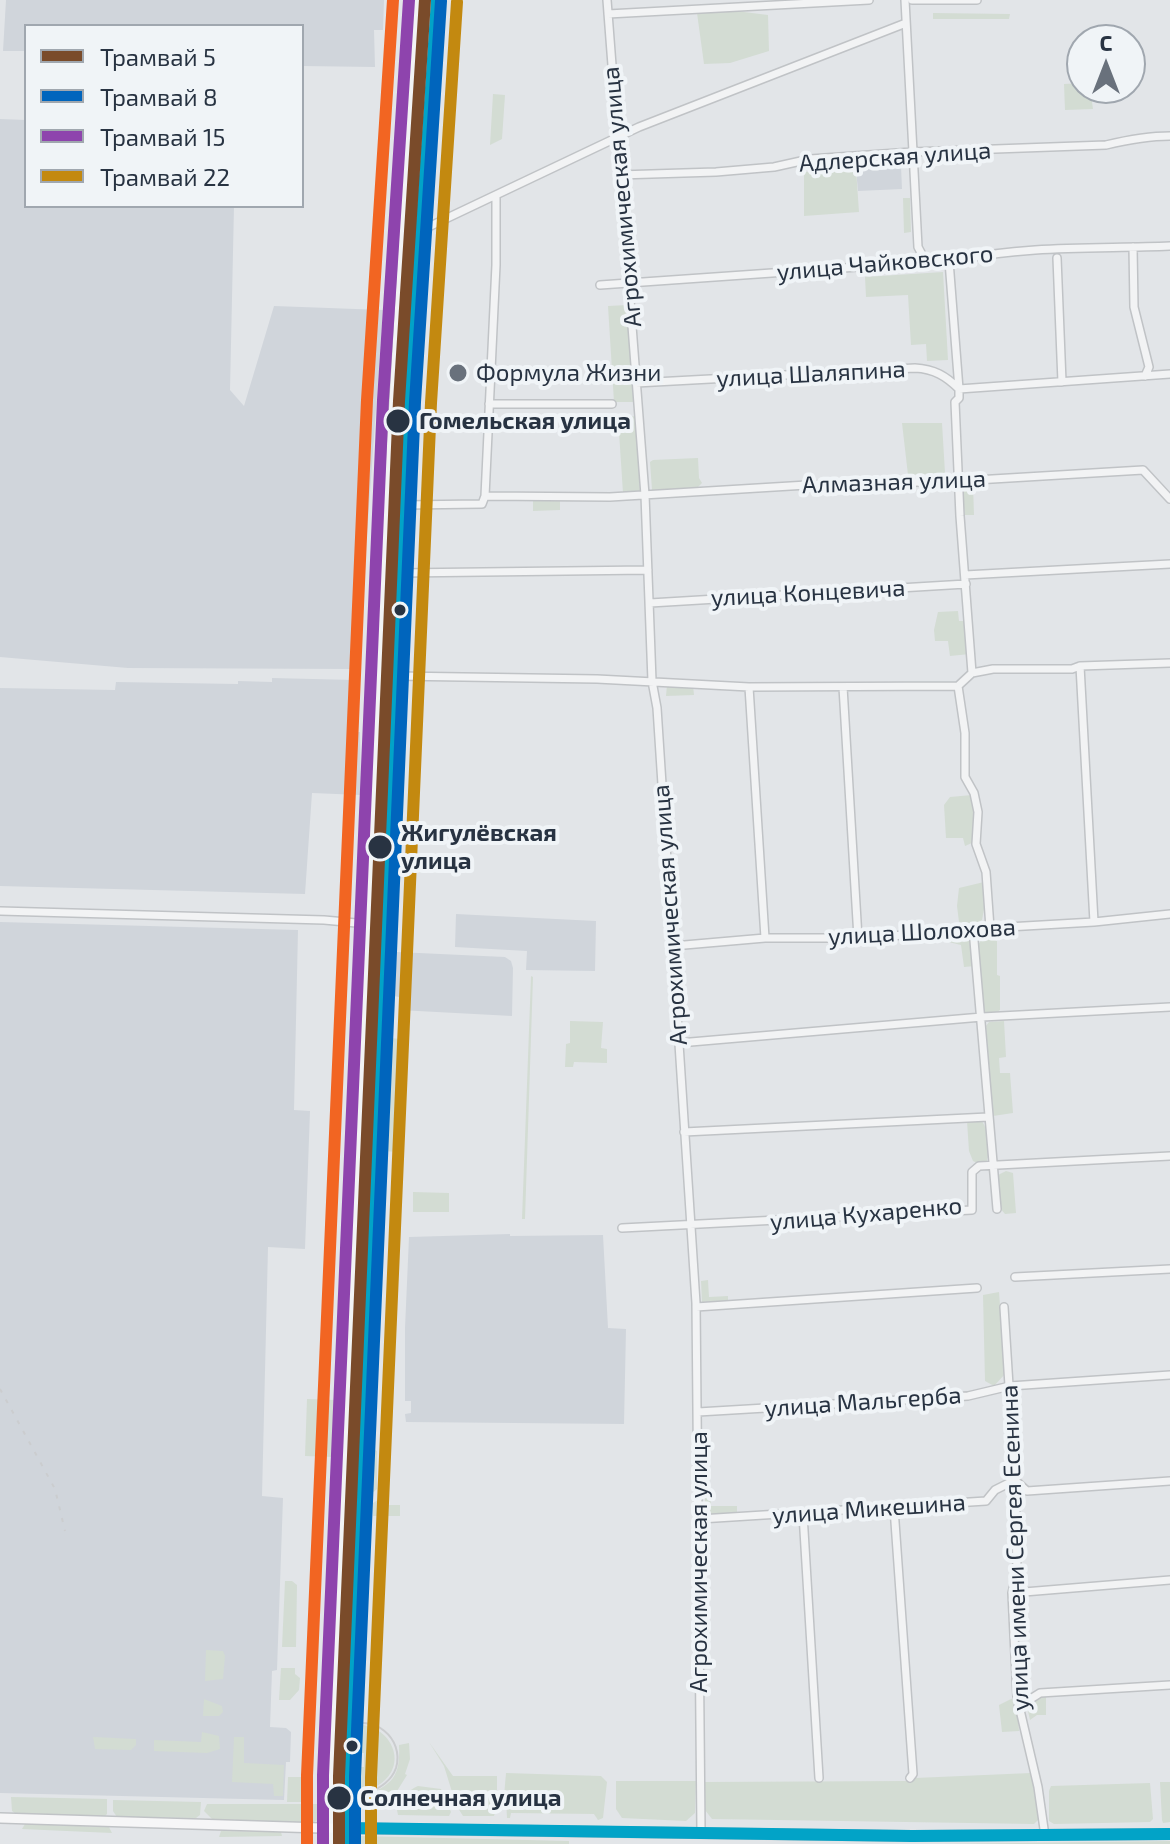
<!DOCTYPE html>
<meta charset="utf-8">
<style>
body{margin:0}
#map{position:relative;width:1170px;height:1844px;overflow:hidden;background:#e2e5e8;font-family:"Exo 2",sans-serif}
canvas{display:block}
.legend{position:absolute;left:24px;top:24px;width:280px;height:184px;box-sizing:border-box;background:#f0f4f7;border:2px solid #a0a7af;margin:0;padding:10px 14px;list-style:none;font-size:24px;color:#283342}
.legend li{display:flex;align-items:center;gap:16px;height:40px}
.legend b{width:40px;border:2px solid #a0a7af}
.north{position:absolute;left:1066px;top:24px;width:80px;height:80px;box-sizing:border-box;background:#f0f4f7;border:2px solid #a0a7af;border-radius:50%;rotate:0deg;font-size:22px;font-weight:700;line-height:32px;text-align:center;color:#283342}
.north::after{content:'';display:block;margin:auto;width:28px;height:36px;background:#69717c;clip-path:polygon(50% 0,100% 100%,50% 72%,0 100%)}
</style>
<div id="map">
<canvas width="1170" height="1844"></canvas>
<ul class="legend">
<li><b style="height:10px;background:#7a4b2a"></b>Трамвай 5</li>
<li><b style="height:10px;background:#0065bd"></b>Трамвай 8</li>
<li><b style="height:10px;background:#8e44ad"></b>Трамвай 15</li>
<li><b style="height:10px;background:#c38910"></b>Трамвай 22</li>
</ul>
<div class="north">С</div>
</div>
<script>
const g = document.querySelector('canvas').getContext('2d');
g.lineJoin = 'round';
function fillPath(path, color) { g.fillStyle = color; g.fill(path, 'evenodd'); }
function strokePath(path, color, width, dash) { g.strokeStyle = color; g.lineWidth = width; g.lineCap = dash ? 'butt' : 'round'; g.setLineDash(dash || []); g.stroke(path); }
function write(font, color, halo, rows, align = 'center') {
  g.font = font + ' "Exo 2",sans-serif'; g.lineWidth = 8; g.setLineDash([]); g.textBaseline = 'middle'; g.strokeStyle = halo; g.fillStyle = color; for (const [text, x, y, turn = 0] of rows) {
    g.save(); g.translate(x, y); g.rotate((+turn || 0) * Math.PI / 180); g.textAlign = isNaN(turn) ? turn : align; if (halo) g.strokeText(text, 0, 0); g.fillText(text, 0, 0); g.restore();
  }
}
fillPath(new Path2D(`
 M6 0H384L383 30H374L375 67 302 66V26H26V51H3Z
 M0 119 26 120V206H234L230 390 244 406 274 306 383 310 367 535H363L360 587H355L352 669 128 668 0 657Z
 M901 166 902 189 858 191 856 169Z
 M272 678 354 680 352 732H360L361 795 312 793 305 894 0 886V688L115 690 116 682 238 684V681L272 682Z
 M456 914 596 921 595 971 526 970 527 951 455 947Z
 M0 922 298 930 294 1110 310 1111 305 1249 268 1247 262 1496 283 1498 277 1670 272 1671 270 1727 286 1728 291 1732 290 1762H286L284 1800 0 1793Z
 M397 952 505 957 511 961 513 968 512 1016 399 1010V997L394 996Z
 M510 1234V1236L603 1235 608 1328 626 1329 624 1424 406 1422 405 1414 411 1413V1401H405V1328L409 1237Z`), '#d0d5db');
fillPath(new Path2D(`
 M736 11 768 15 769 51 730 63 704 64 697 13Z
 M933 13 1010 14 1009 19H933Z
 M1082 83V88H1090L1093 109 1065 110 1064 84Z
 M493 94 505 95 502 139 490 145Z
 M856 169 859 212 804 216V172Z
 M903 198H910L911 232 904 233Z
 M943 272 948 360 927 361 926 344 911 345 908 295 866 297 865 277Z
 M627 305 634 402H614L608 306Z
 M637 416 640 493H623L618 417Z
 M902 423H942L945 473 908 475Z
 M698 458 699 478 702 483 692 493H660L652 490 650 462 653 460Z
 M973 485 974 515H965L961 486Z
 M533 501H560V510L533 511Z
 M958 611 959 621H967L970 654 950 656 948 641H935L934 630 938 612Z
 M667 685H693L694 695 666 696Z
 M972 795 977 814 974 842 965 846 963 838H946L944 805 950 797Z
 M984 882 986 899 982 920 974 924 959 922 957 906 959 888Z
 M967 931 973 946 975 966 964 967 961 945 936 939 933 932Z
 M982 939H992L997 941V975L1000 976V1010L991 1016H983L978 945Z
 M531 976 533 977 525 1219H522Z
 M570 1021 603 1022 601 1048 607 1049V1063L574 1062 573 1067H565L566 1044 570 1043Z
 M1004 1021 1006 1057 999 1058 1000 1073H1010L1013 1113 993 1116 986 1026 989 1022Z
 M387 1038 404 1039 399 1152 382 1151Z
 M981 1120C989 1129 990 1150 987 1161L981 1165 973 1161 969 1151 967 1121Z
 M1006 1171 1013 1173 1016 1213 1005 1214 999 1207 996 1176Z
 M413 1192 449 1193V1212H413Z
 M708 1280 709 1297 728 1296V1302L702 1303 701 1281Z
 M999 1292 1005 1374 994 1386 985 1381 983 1295Z
 M307 1399 335 1400 333 1457 305 1456Z
 M372 1448 377 1451V1489L370 1495 365 1494 366 1451Z
 M705 1490H710L711 1506H737V1514L708 1515 705 1513Z
 M378 1500H384V1505H400V1516H373V1503Z
 M285 1581H292L297 1585 296 1647H282Z
 M206 1650 223 1651 225 1656 223 1679 205 1681Z
 M281 1668H295V1674L300 1678 299 1690 290 1700H279Z
 M1046 1695V1715H1037L1030 1720 1028 1711 1036 1699Z
 M1013 1698 1017 1702 1019 1731 1002 1732 999 1705Z
 M204 1699 222 1706 223 1712 219 1716H203Z
 M362 1725C388 1727 407 1759 385 1780 378 1787 366 1791 357 1796L356 1784 360 1767H364V1753H359L356 1726Z
 M202 1732 219 1736 220 1749 207 1753 154 1751V1740L201 1742Z
 M93 1737 136 1739V1745L131 1750 95 1749Z
 M234 1737H244V1763L284 1765 283 1796H274L273 1784 232 1782Z
 M429 1742 453 1776H497V1806L494 1816H463L456 1805 444 1766Z
 M409 1743 410 1759 405 1774 407 1775 389 1804H356V1801C388 1785 401 1783 399 1745Z
 M506 1773 601 1776 607 1782 603 1818 598 1820 594 1814 511 1813 510 1818H507L506 1799 504 1796Z
 M1031 1773 1039 1819 1034 1824 712 1819 705 1810 704 1782 908 1781 915 1778Z
 M288 1777H304L302 1802H287Z
 M616 1781H696L695 1813 686 1821 622 1818 616 1809Z
 M1160 1782H1170V1822L1163 1823 1162 1820Z
 M1150 1783 1153 1819 1150 1822 1054 1824 1049 1821V1791L1051 1786Z
 M418 1786 441 1789 451 1812 449 1816 398 1815 397 1810C400 1800 408 1790 418 1786Z
 M11 1797 107 1799V1814L104 1817 16 1814 12 1811Z
 M113 1800 201 1802 200 1815 196 1818 117 1817 113 1811Z
 M207 1804H322L320 1819 311 1823 212 1819 204 1811Z
 M25 1824 109 1827 112 1833 22 1829Z
 M221 1831 281 1832 282 1836 219 1837Z
 M359 1836 569 1841V1844H360Z
 M1170 1841V1844H944Z`), '#d3dcd3');
const minor = new Path2D(`
 M607 0 645 495 652 681 657 708 696 1303 701 1831
 M905 0 918 247 926 262
 M912 0H977
 M608 14 869 0
 M619 175 716 172 774 167 810 159 912 152 1106 145C1127 140 1148 136 1170 136
 M420 231 639 127 906 23
 M1133 247 1134 307 1149 367 1145 376
 M1057 258 1062 382
 M949 261 959 389V398L955 402 960 516 972 673
 M600 285 958 260C1028 245 1099 249 1170 246
 M636 383 915 368C934 369 946 376 959 389L1170 374
 M489 404H612
 M485 496 610 497 807 485 959 481 1143 470 1170 499
 M485 496 496 265V195
 M404 505 482 504 485 496
 M401 573 648 570
 M965 575 1170 564
 M650 603 966 584
 M1080 666 1094 922
 M396 676 597 679 749 687 958 686 972 673 993 669H1072L1080 666 1170 663
 M958 686 965 733V777L974 793 978 812 976 844 986 872 990 928
 M749 687 765 938
 M843 687 858 938
 M0 911 324 920 367 924
 M973 929 997 1209
 M673 946 765 938H858L952 932 973 929 1094 922 1170 914
 M679 1043 982 1017 1170 1007
 M684 1132 988 1117
 M622 1228 972 1210V1172L979 1166 1170 1156
 M1015 1277 1170 1269
 M696 1307 977 1288
 M1004 1307 1015 1480 1017 1571 1012 1593 1017 1697 1038 1787 1045 1836
 M698 1412 968 1396 1010 1386 1170 1375
 M1015 1480 1027 1491 1170 1481
 M894 1508 913 1774 910 1778
 M803 1514 819 1778
 M700 1519 986 1501 995 1490 1015 1480
 M1012 1593 1170 1580
 M1018 1707 1040 1693 1170 1685`);
const tertiary = new Path2D(`
 M332 1844V1759L382 597 417 0
 M350 1844 349 1805 407 441 437 0`);
const secondary = new Path2D(`
 M0 1818 321 1828 912 1836 1170 1834`);
strokePath(minor, '#c0c3c6', 10);
strokePath(tertiary, '#c0c3c6', 11);
strokePath(secondary, '#c0c3c6', 12);
strokePath(minor, '#f2f3f4', 7);
strokePath(tertiary, '#f2f3f4', 8);
strokePath(secondary, '#f6f6f7', 9);
strokePath(new Path2D(`
 M341 1746 346 1728C372 1712 405 1738 396 1768 387 1794 352 1792 342 1818`), '#cbcdcf', 2);
strokePath(new Path2D(`
 M0 1389 55 1489 65 1531`), '#cbcdcf', 2, [4, 8]);
strokePath(new Path2D(`
 M349 1828 912 1836 1170 1834
 M350 1844 349 1805 407 441 437 0`), '#02a3c7', 12);
strokePath(new Path2D(`
 M339 1844V1776L399 401 425 0`), '#7a4b2a', 12);
strokePath(new Path2D(`
 M355 1844V1776L415 402 441 1`), '#0065bd', 12);
strokePath(new Path2D(`
 M323 1844V1775L383 400 409 0`), '#8e44ad', 12);
strokePath(new Path2D(`
 M371 1844V1777L431 403 457 2`), '#c38910', 12);
strokePath(new Path2D(`
 M307 1844V1775L367 400 393 0`), '#f26522', 12);
for (const [x, y, r, color] of [
 [458,373,10,"#69717c"],
 [398,421,13,"#283342"],
 [400,610,7,"#283342"],
 [380,847,13,"#283342"],
 [352,1746,7,"#283342"],
 [339,1798,13,"#283342"]
]) { const dot = new Path2D(); dot.arc(x, y, r, 0, 2 * Math.PI); g.fillStyle = color; g.fill(dot); strokePath(dot, '#f0f4f7', 3); }
write('24px', '#283342', '#f0f4f7', [
 ["Адлерская улица",895,157,-4],
 ["Агрохимическая улица",622,197,-95],
 ["улица Чайковского",885,263,-5],
 ["улица Шаляпина",811,374,-3],
 ["Алмазная улица",894,482,-2],
 ["улица Концевича",808,593,-3],
 ["Агрохимическая улица",670,915,-94],
 ["улица Шолохова",922,932,-3],
 ["улица Кухаренко",866,1214,-5],
 ["улица Мальгерба",863,1402,-4],
 ["улица Микешина",869,1509,-4],
 ["улица имени Сергея Есенина",1015,1548,-92],
 ["Агрохимическая улица",699,1562,-90]
]);
write('24px', '#283342', '#f0f4f7', [
 ["Формула Жизни",476,373]
], 'left');
write('bold 24px', '#283342', '#f0f4f7', [
 ["Гомельская улица",419,421],
 ["Жигулёвская",401,833],
 ["улица",401,861],
 ["Солнечная улица",360,1798]
], 'left');
</script>
